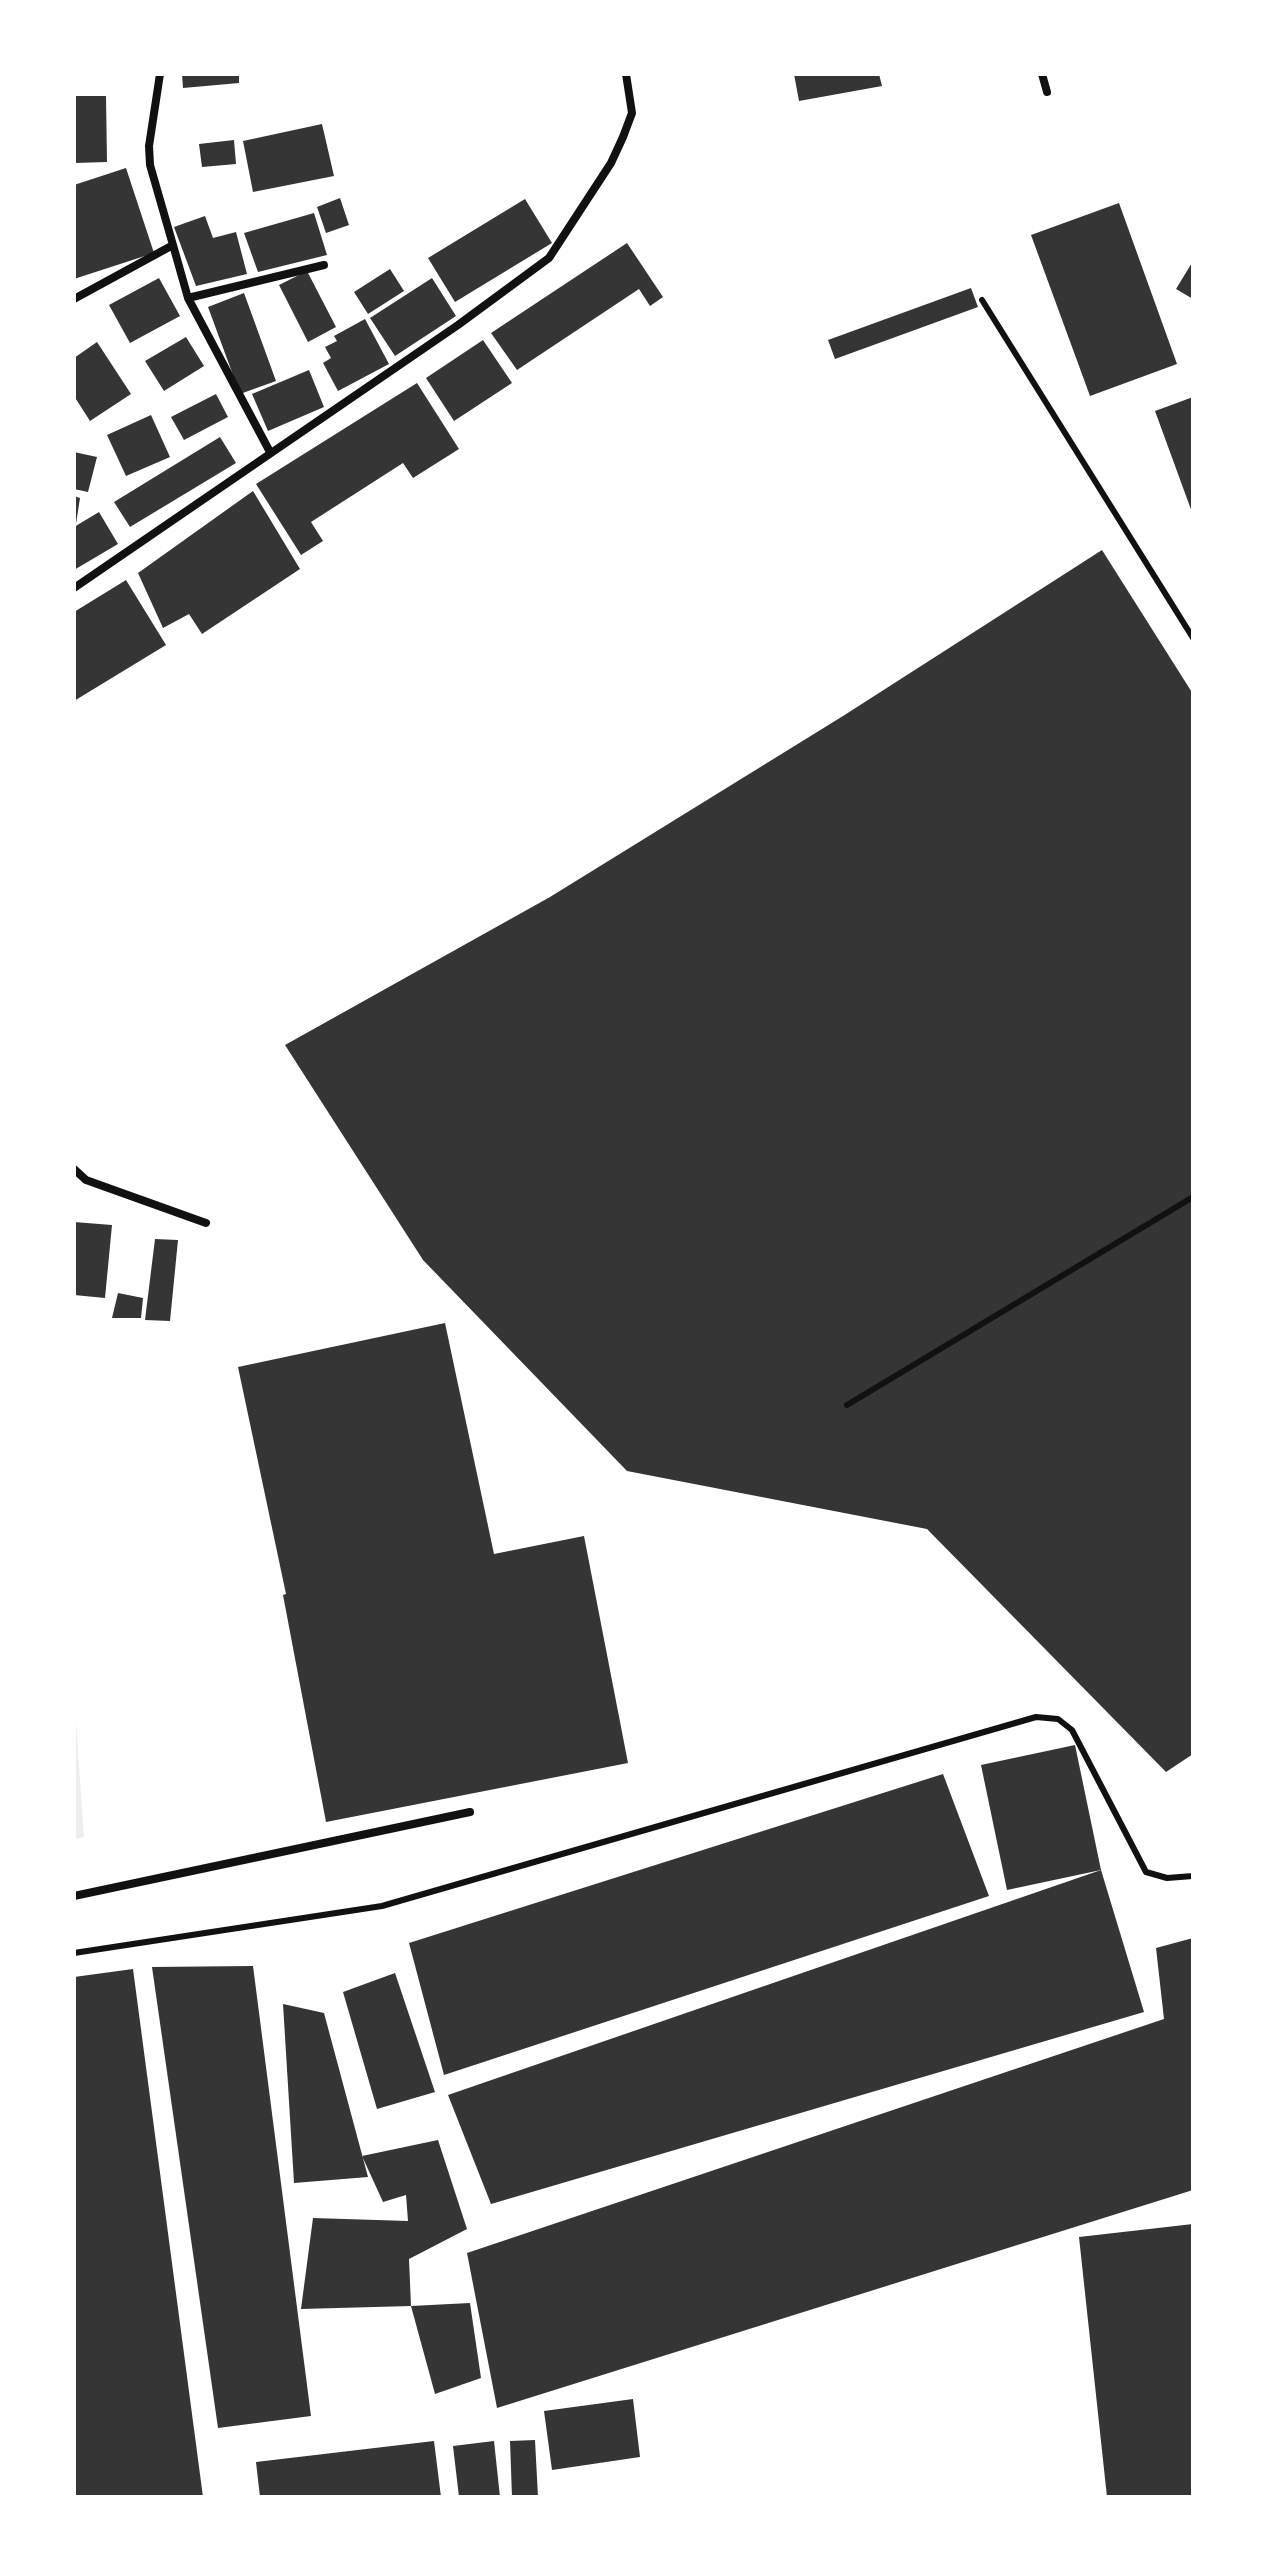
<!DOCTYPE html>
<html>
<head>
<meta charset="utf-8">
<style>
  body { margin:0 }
  #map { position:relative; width:1267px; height:2571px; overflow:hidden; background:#fff; font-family:"IBM Plex Sans",sans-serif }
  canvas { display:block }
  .frame { position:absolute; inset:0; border:76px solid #fff; pointer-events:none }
</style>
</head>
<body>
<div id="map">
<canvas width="1267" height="2571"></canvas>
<div class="frame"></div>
</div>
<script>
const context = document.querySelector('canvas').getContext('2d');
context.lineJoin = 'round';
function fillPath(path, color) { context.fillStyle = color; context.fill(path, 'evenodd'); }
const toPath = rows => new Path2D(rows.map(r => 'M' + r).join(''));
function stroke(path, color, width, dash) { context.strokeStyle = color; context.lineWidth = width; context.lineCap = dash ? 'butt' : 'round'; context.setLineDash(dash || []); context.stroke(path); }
fillPath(toPath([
  [74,1692,84,1837,74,1839]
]), '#eee');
fillPath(toPath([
  [182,74,239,74,239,83,183,88],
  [794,74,879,74,882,86,799,101],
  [74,96,106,96,107,162,74,163],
  [322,124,334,176,253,192,243,141],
  [234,140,236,164,202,167,199,144],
  [126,168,154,253,74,279,74,185],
  [340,198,349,225,326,233,317,207],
  [525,199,552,243,455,302,428,258],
  [1119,203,1177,364,1090,396,1031,235],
  [314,213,327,255,258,272,244,233],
  [205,216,213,238,236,232,247,274,196,286,174,227],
  [627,243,663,297,650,306,639,289,517,370,491,333],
  [1193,261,1193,299,1176,289],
  [390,269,404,291,368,314,354,292],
  [307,271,336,327,308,342,279,285],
  [159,278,180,316,130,343,109,305],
  [432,278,456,316,395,356,370,318],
  [971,288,978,307,835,359,828,340],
  [244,293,276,381,240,394,208,307],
  [365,319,389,364,338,391,323,363,331,358,325,347,337,341,334,336],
  [186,337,204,366,164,391,145,361],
  [483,340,512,383,454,421,426,378],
  [97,342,131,394,90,421,74,396,74,358],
  [309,370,324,407,268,431,252,394],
  [417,383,459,449,413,478,403,463,311,522,323,541,301,555,256,484],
  [216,394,228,417,184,440,171,417],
  [1193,397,1193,515,1155,411],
  [151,415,170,457,126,476,107,435],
  [220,437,236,463,130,527,114,502],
  [74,452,97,457,88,492,74,489],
  [253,491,300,569,202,634,189,614,163,628,138,573],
  [74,496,80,498,76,524,74,524],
  [99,512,118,544,74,570,74,527],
  [1102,550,1193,694,1193,1754,1166,1772,927,1529,627,1471,423,1260,285,1045,550,897,843,716],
  [126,580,166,645,74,701,74,612],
  [74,1222,112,1225,105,1298,74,1295],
  [155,1239,178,1240,170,1321,145,1320],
  [118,1293,143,1298,141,1318,112,1318],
  [445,1323,494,1554,584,1536,628,1763,326,1822,283,1595,286,1594,238,1367],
  [1075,1745,1101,1870,1144,2012,491,2204,448,2095,1101,1870,1007,1890,981,1765],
  [943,1774,989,1896,444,2075,409,1943],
  [1193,1938,1193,2190,497,2408,467,2253,1164,2019,1156,1948],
  [253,1966,311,2416,218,2428,152,1967],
  [133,1969,203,2497,74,2497,74,1977],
  [395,1973,435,2092,377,2109,343,1992],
  [283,2004,324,2013,368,2177,294,2183],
  [438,2140,467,2229,409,2259,411,2306,470,2303,481,2378,435,2394,411,2306,301,2309,313,2218,408,2221,406,2195,383,2202,362,2156],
  [1193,2224,1193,2497,1107,2497,1079,2237],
  [633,2399,640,2457,552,2470,544,2411],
  [535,2440,538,2497,512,2497,510,2441],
  [434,2441,441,2497,260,2497,256,2462],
  [494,2441,500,2497,459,2497,453,2446]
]), '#353535');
stroke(toPath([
  [982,300,1193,638],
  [847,1405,1193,1197],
  [74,1953,382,1906,1036,1717,1058,1719,1072,1730,1146,1872,1167,1878,1193,1876]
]), '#111', 6);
stroke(toPath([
  [1042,74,1047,92],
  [173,245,188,298,270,452],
  [188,298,324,265],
  [74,299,173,245,150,165,149,146,160,74],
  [74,588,458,325,549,258,611,163,623,137,632,113,626,74],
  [74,1169,86,1180,206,1223],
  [74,1896,470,1812]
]), '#111', 8);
</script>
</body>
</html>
